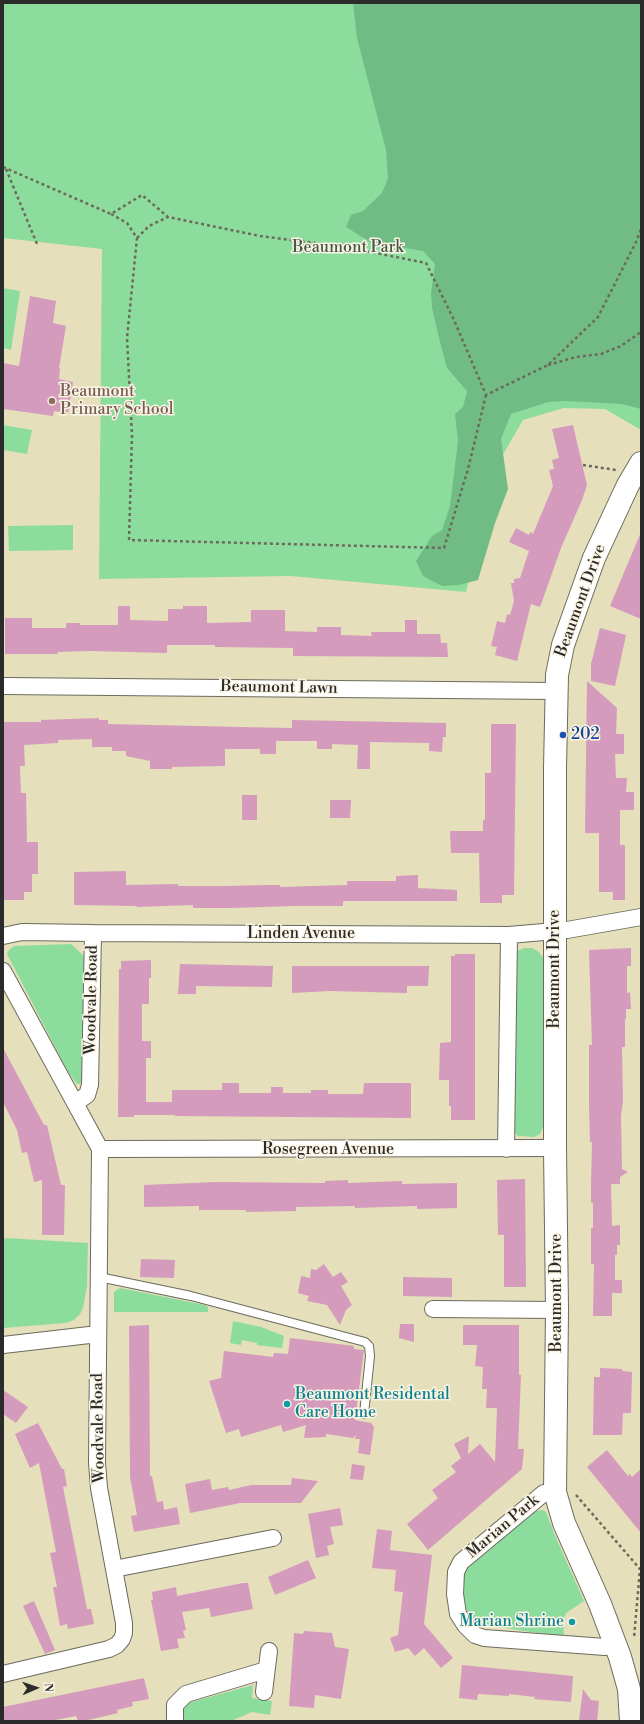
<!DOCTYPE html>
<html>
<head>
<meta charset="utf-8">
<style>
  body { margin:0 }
  #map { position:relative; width:644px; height:1724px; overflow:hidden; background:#e5dfbb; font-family:"Libre Bodoni",serif }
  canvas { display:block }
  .frame { position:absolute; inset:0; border:4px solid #2b2b2b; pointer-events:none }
  .north { position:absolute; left:16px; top:1668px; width:40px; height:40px; -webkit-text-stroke:3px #fcf5e5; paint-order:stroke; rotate:88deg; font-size:11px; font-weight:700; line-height:16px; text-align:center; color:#2b2b2b }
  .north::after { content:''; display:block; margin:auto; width:14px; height:18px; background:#2b2b2b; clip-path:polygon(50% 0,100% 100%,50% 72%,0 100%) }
</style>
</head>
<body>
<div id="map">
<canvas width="644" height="1724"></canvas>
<div class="frame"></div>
<div class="north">N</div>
</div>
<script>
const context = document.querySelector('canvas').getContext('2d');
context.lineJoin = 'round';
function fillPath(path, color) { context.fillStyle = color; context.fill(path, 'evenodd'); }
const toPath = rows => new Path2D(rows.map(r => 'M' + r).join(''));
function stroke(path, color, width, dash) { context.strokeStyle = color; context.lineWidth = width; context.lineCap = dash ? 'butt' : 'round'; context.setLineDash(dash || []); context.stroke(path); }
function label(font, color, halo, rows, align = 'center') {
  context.font = font + ' "Libre Bodoni",serif'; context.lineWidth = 3; context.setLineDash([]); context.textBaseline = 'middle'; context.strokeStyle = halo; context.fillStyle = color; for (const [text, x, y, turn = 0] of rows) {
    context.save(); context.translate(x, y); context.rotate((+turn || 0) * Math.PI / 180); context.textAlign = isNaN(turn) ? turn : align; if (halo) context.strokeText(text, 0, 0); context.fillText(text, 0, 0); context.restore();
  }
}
fillPath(toPath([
  [3,3,641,3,641,430,605,409,564,408,523,420,494,470,466,592,291,576,99,579,102,249,3,238],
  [3,288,20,291,11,350,3,348],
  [3,425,32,430,27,454,3,450],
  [73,525,73,550,9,551,8,526],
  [71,944,83,955,86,963,82,1081,80,1084,77,1084,68,1072,7,954,9,950,14,946],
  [524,948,532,948,539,952,543,958,545,1123,540,1134,534,1137,518,1136,515,1133,514,1127,515,955,517,951],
  [7,1238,88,1243,87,1286,83,1308,80,1314,74,1320,66,1323,3,1328,3,1239],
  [120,1288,205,1305,208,1307,208,1312,114,1312,114,1292],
  [233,1321,261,1327,284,1336,282,1348,257,1345,257,1343,242,1340,241,1345,230,1343],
  [543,1510,546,1512,556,1538,584,1601,566,1613,563,1621,564,1637,479,1624,471,1620,461,1596,462,1570,472,1560,536,1511],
  [253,1685,252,1698,272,1701,270,1715,252,1712,231,1721,183,1721,183,1707,188,1703]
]), '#8cdd9d');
fillPath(toPath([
  [353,3,641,3,641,409,622,404,566,401,548,402,511,414,501,439,508,489,495,523,478,580,459,585,442,586,423,576,416,561,432,536,442,530,450,506,458,441,455,414,463,407,467,391,447,368,439,338,432,308,431,293,435,264,423,251,370,242,346,227,351,215,363,211,382,193,388,178,386,150,357,38]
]), '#71bc84');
fillPath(toPath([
  [30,296,56,301,53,323,66,326,59,368,60,369,59,379,73,382,68,413,54,411,53,416,3,409,3,363,19,366],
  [573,425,587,485,582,500,561,548,540,607,531,604,517,661,495,655,497,647,491,646,497,621,505,623,507,614,510,615,514,601,511,583,514,583,514,579,520,578,529,551,509,542,516,528,529,535,530,532,533,534,553,486,549,470,554,469,552,460,559,458,552,429],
  [641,532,641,619,610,606],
  [118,606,130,606,130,620,168,621,168,609,183,609,183,606,207,606,207,623,251,622,251,610,285,610,285,631,317,632,317,627,341,627,341,635,372,636,371,632,405,632,405,620,417,620,417,634,440,634,441,643,447,643,448,657,293,656,293,648,215,647,215,645,167,645,167,653,90,651,57,652,58,654,5,654,5,618,32,618,32,628,66,628,66,623,80,623,80,625,118,625],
  [600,628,626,635,615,686,591,681,591,664],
  [587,681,617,708,616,734,624,734,624,754,615,754,616,778,627,778,626,792,634,792,634,810,620,810,620,845,625,845,625,900,613,900,613,892,599,892,599,833,585,833],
  [99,718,99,720,108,720,108,724,241,727,292,728,292,720,446,723,446,737,443,737,442,752,429,751,429,743,370,742,370,769,357,769,358,745,332,744,332,749,317,749,317,741,276,741,276,754,260,754,260,749,225,749,225,766,172,767,172,769,150,769,150,761,126,756,126,751,112,751,112,747,92,747,92,739,58,740,58,743,24,745,25,766,20,766,21,793,26,793,27,842,38,842,38,874,32,874,32,892,24,892,24,900,3,900,3,722,41,722,41,720],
  [491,724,516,724,514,895,502,895,502,903,480,903,479,853,451,853,450,831,483,831,483,820,485,820,485,773,491,773],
  [242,795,257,795,257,820,242,820],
  [330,800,351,800,350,818,330,818],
  [126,871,126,885,178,884,178,886,229,886,265,885,280,885,280,887,347,885,347,881,396,881,396,876,418,875,418,888,457,890,457,901,343,901,343,906,294,906,231,908,193,908,193,905,137,907,137,906,74,905,74,872],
  [631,948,631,966,627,966,627,993,630,992,631,1009,626,1009,626,1019,625,1019,625,1047,622,1047,623,1101,621,1116,622,1169,628,1172,620,1177,620,1184,611,1184,612,1226,620,1225,620,1245,617,1245,617,1255,615,1255,615,1280,622,1280,622,1293,612,1293,612,1316,593,1316,594,1264,591,1264,591,1228,593,1228,593,1203,591,1203,591,1185,592,1142,590,1142,589,1107,589,1045,592,1045,589,950],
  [455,954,475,954,475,1120,451,1120,451,1106,449,1106,449,1080,439,1080,440,1043,451,1042,451,956,455,956],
  [151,960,151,978,149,978,149,1004,142,1004,142,1041,151,1041,151,1058,146,1058,146,1102,172,1102,172,1090,222,1090,222,1083,239,1083,239,1093,271,1093,271,1087,283,1087,283,1093,311,1093,311,1090,328,1090,328,1094,363,1094,364,1083,411,1083,411,1118,175,1116,175,1115,134,1115,134,1117,118,1117,119,969,121,969,121,961],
  [180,964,273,966,272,987,196,986,196,994,178,994],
  [292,966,429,966,428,986,407,986,407,993,330,991,292,993],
  [3,1048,44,1125,47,1125,61,1185,65,1185,64,1235,42,1235,42,1180,34,1182,27,1152,22,1153,17,1130,3,1102],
  [525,1179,526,1287,504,1287,504,1235,498,1235,497,1180],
  [348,1180,348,1183,402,1181,402,1184,457,1183,457,1208,417,1209,417,1206,355,1208,355,1206,296,1207,296,1211,246,1212,246,1210,199,1210,199,1206,144,1207,144,1185,217,1182,325,1183,325,1181],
  [141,1259,175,1260,174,1278,140,1277],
  [324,1264,333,1277,341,1272,348,1282,341,1286,352,1305,346,1310,340,1325,327,1305,307,1301,309,1296,298,1293,301,1276,310,1278,311,1269,316,1270],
  [403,1277,452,1278,452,1297,403,1296],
  [400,1324,414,1324,414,1342,399,1338],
  [149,1325,150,1476,152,1476,157,1502,163,1501,164,1510,177,1507,180,1524,134,1532,131,1516,137,1515,130,1477,129,1326],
  [463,1325,519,1325,519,1375,521,1375,518,1449,524,1449,522,1469,428,1550,407,1524,438,1498,432,1490,456,1472,451,1466,461,1458,454,1444,469,1436,468,1454,480,1444,495,1462,497,1408,486,1408,487,1389,482,1389,483,1367,475,1366,477,1345,463,1345],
  [290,1338,354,1346,354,1349,364,1350,355,1420,371,1423,374,1427,370,1455,358,1453,360,1439,355,1439,356,1435,353,1438,326,1434,326,1437,304,1438,306,1425,283,1432,281,1425,241,1437,239,1429,226,1433,209,1381,221,1378,224,1351,273,1357,274,1353,288,1354],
  [600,1368,622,1369,623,1371,632,1372,631,1413,623,1413,622,1435,593,1435,594,1377,600,1377],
  [3,1390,28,1407,16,1423,3,1414],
  [38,1423,62,1469,64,1469,67,1486,63,1487,87,1609,91,1609,94,1624,68,1629,67,1624,60,1626,53,1587,57,1587,50,1553,56,1552,39,1463,30,1468,15,1434],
  [607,1450,628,1476,630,1474,632,1477,641,1469,641,1533,587,1467],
  [352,1464,365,1466,363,1480,350,1479],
  [292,1478,318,1481,301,1503,240,1503,190,1513,185,1484,210,1479,212,1490,228,1487,229,1490,251,1485,291,1485],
  [340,1508,343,1525,330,1527,334,1544,327,1546,329,1555,316,1558,308,1514],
  [377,1529,392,1531,390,1550,432,1555,424,1624,453,1658,441,1668,424,1648,415,1656,408,1648,395,1652,390,1638,398,1635,403,1592,394,1591,396,1570,372,1568],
  [308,1560,316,1578,275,1595,268,1577],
  [243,1583,248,1583,253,1609,211,1617,209,1608,182,1612,186,1630,183,1631,185,1638,177,1639,179,1648,161,1651,151,1600,153,1600,152,1592,176,1587,177,1596],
  [34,1601,55,1650,45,1654,23,1606],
  [304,1631,332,1633,335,1647,349,1649,341,1699,315,1695,314,1708,289,1706,294,1633,303,1634],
  [462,1665,573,1676,571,1702,534,1699,535,1697,509,1694,509,1696,478,1694,477,1700,459,1698],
  [144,1678,149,1699,132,1702,133,1706,117,1710,118,1713,84,1721,78,1721,76,1716,50,1721,3,1721,3,1707],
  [583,1689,591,1700,599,1701,597,1721,579,1721]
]), '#d59bbc');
const lane = toPath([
  [99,1277,191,1296,365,1342,369,1346,370,1356,364,1414]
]);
const street = toPath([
  [3,686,556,691],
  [93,933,509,935,567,930,641,917],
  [3,936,22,932,93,933,90,1085,87,1095,75,1103],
  [3,971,100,1149,97,1463,99,1488,124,1623,124,1633,122,1639,117,1645,109,1649,3,1674],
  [100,1149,555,1148],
  [506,1149,509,935],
  [433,1309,557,1310],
  [3,1345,98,1334],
  [555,1492,544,1493,461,1562,456,1572,455,1594,458,1614,465,1625,475,1635,484,1638,605,1647,615,1645],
  [114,1569,273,1538],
  [264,1692,269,1651],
  [175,1721,175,1705,186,1694,266,1670]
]);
const secondary = toPath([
  [631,1721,629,1689,620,1657,600,1604,564,1523,555,1492,557,1310,555,1148,555,768,557,675,563,645,594,558,628,485,641,463]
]);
stroke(lane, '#6c6a5d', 10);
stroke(street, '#6c6a5d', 18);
stroke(secondary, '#6c6a5d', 24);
stroke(toPath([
  [3,167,111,214,142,195,168,217,260,236,346,247,426,263,454,320,486,395,548,365,598,317,637,240,641,229],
  [6,169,37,244],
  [111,214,127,223,137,238,127,338,132,435,129,540,444,548,468,469,486,395],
  [137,238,149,226,168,217],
  [548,365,576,357,601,354,621,346,641,332],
  [583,465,616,470],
  [576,1495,640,1569,634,1638]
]), '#6c6a5d', 2.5, [3, 3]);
stroke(lane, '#fff', 8);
stroke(street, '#fff', 16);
stroke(secondary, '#fff', 22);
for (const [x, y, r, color] of [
  [52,401,4,"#8d6e63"],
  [563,735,4,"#1a4fb4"],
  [287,1404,4,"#0f9aa8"],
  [572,1622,4,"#0f9aa8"]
]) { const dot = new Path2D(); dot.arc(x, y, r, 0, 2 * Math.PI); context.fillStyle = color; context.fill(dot); stroke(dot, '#fcf5e5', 1.5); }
label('16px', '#435848', '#fcf5e5', [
  ["Beaumont Park",348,248]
]);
label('16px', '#785e54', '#fcf5e5', [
  ["Beaumont",60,392],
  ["Primary School",60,410]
], 'left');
label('16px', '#2b2b2b', '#fcf5e5', [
  ["Beaumont Drive",581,601,-70],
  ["Beaumont Lawn",279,688,1],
  ["Linden Avenue",301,934],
  ["Beaumont Drive",555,969,-90],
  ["Woodvale Road",92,1000,-89],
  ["Rosegreen Avenue",328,1150],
  ["Beaumont Drive",557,1293,-90],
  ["Woodvale Road",99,1428,-91],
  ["Marian Park",503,1527,-40]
]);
label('16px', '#164399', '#fcf5e5', [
  ["202",571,735]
], 'left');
label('16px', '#0d838f', '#fcf5e5', [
  ["Beaumont Residental",295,1395],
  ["Care Home",295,1413],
  ["Marian Shrine",564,1622,"right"]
], 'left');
</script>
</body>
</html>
